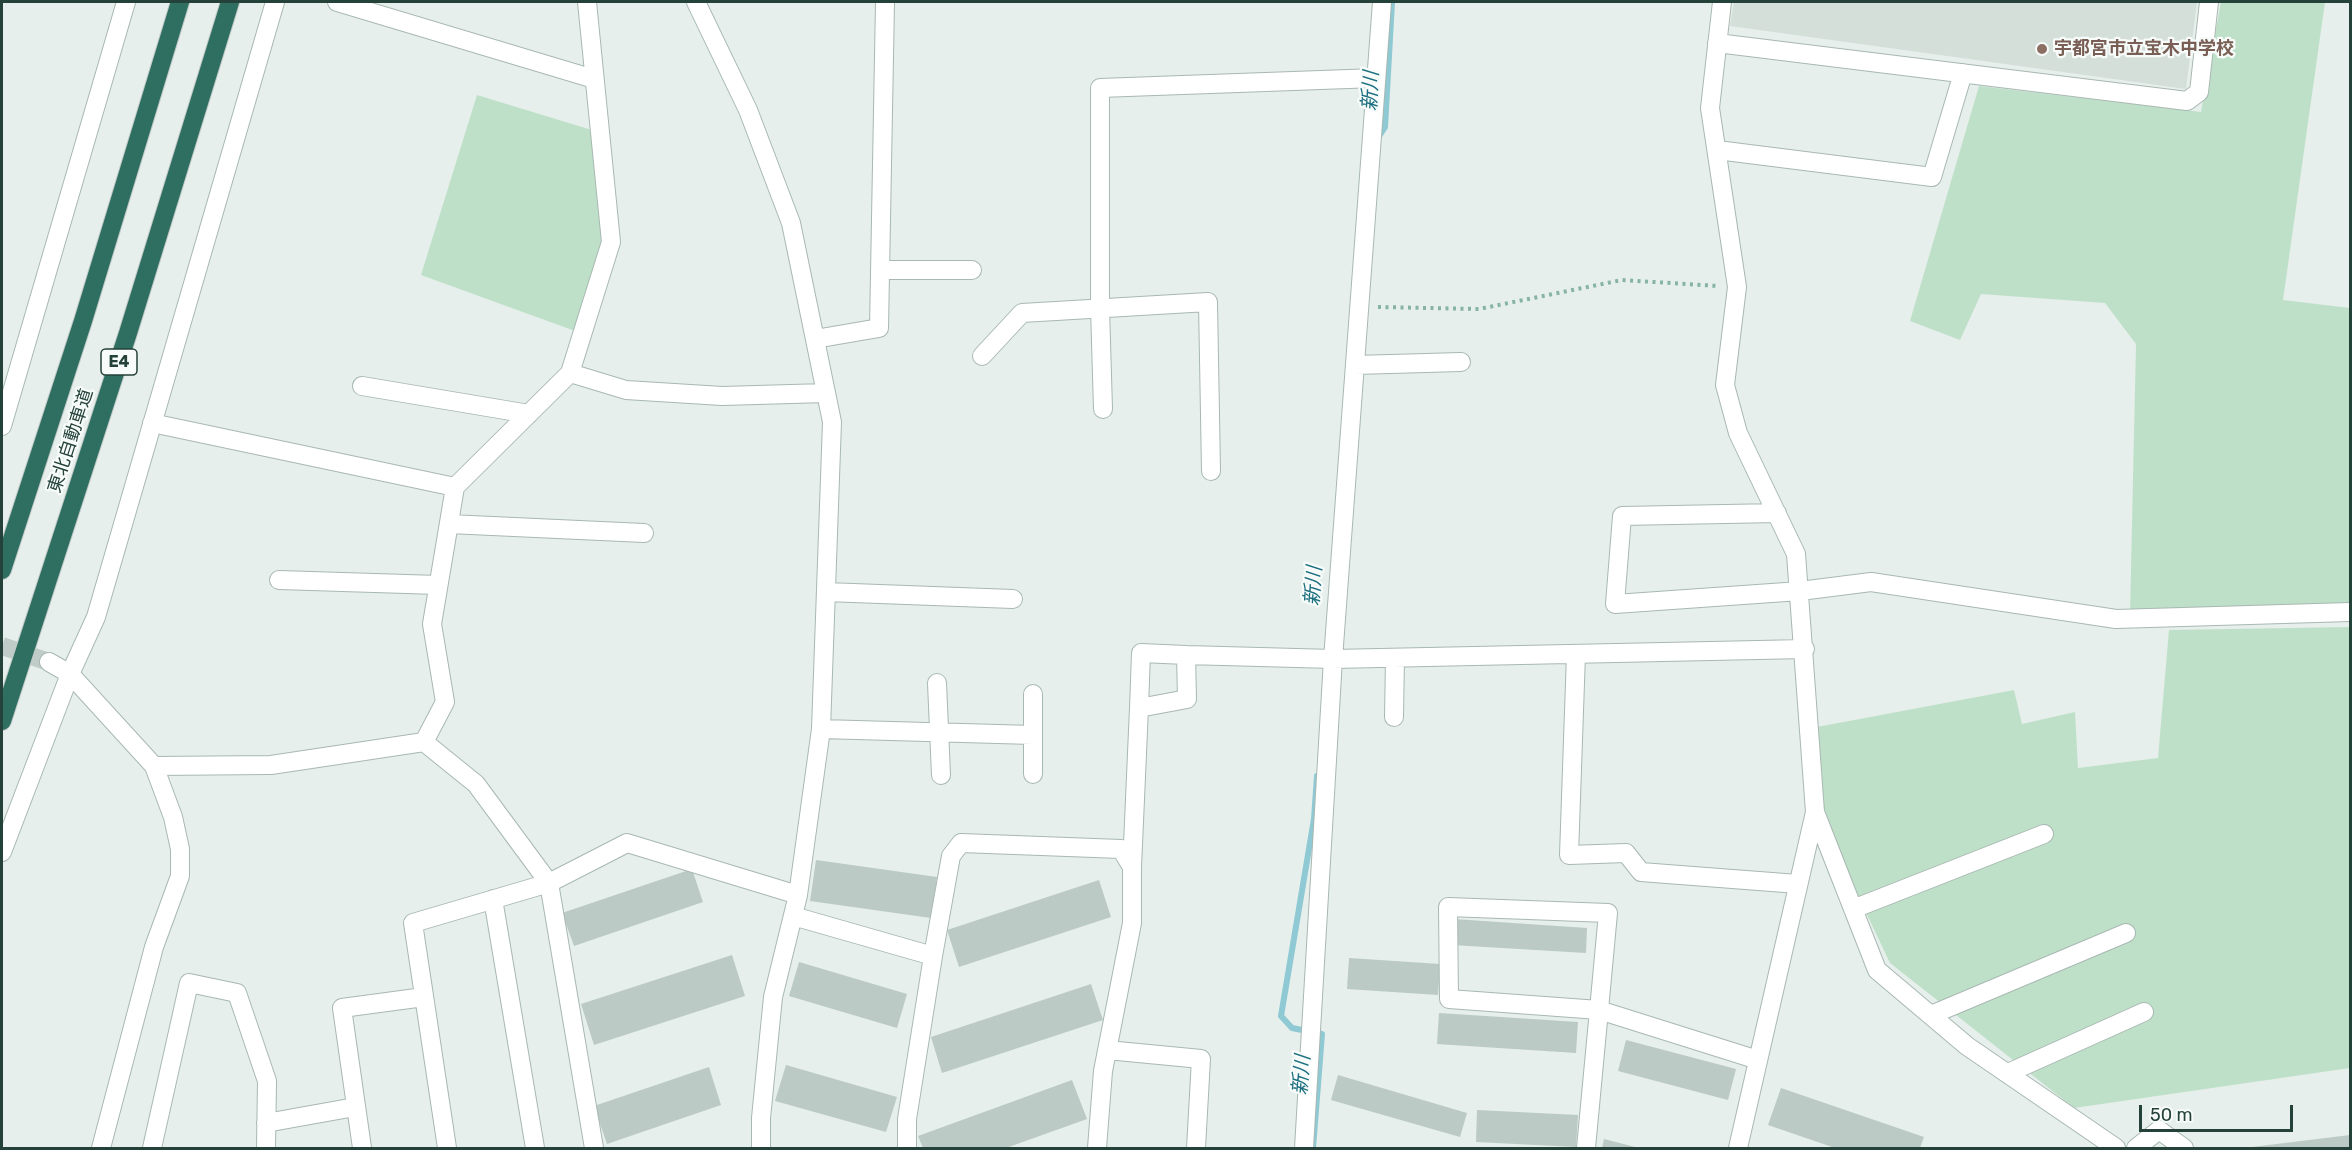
<!DOCTYPE html>
<html>
<head>
<meta charset="utf-8">
<style>
  body { margin:0 }
  #map { position:relative; width:2352px; height:1150px; overflow:hidden; background:#e6efeb; font-family:Rubik,sans-serif }
  canvas { display:block }
  .frame { position:absolute; inset:0; border:3px solid #24423a; pointer-events:none }
  .scale { position:absolute; left:2139px; top:1105px; width:154px; height:27px; box-sizing:border-box; border:3px solid #24423a; border-top:0; padding-left:8px; font-size:18px; line-height:21px; white-space:nowrap; color:#24423a; -webkit-text-stroke:4px #f7fbf9; paint-order:stroke }
</style>
</head>
<body>
<div id="map">
<canvas width="2352" height="1150"></canvas>
<div class="frame"></div>
<div class="scale">50 m</div>
</div>
<script>
const context = document.querySelector('canvas').getContext('2d');
context.lineJoin = 'round';
function fillPath(path, color) { context.fillStyle = color; context.fill(path, 'evenodd'); }
const toPath = rows => new Path2D(rows.map(r => 'M' + r).join(''));
function stroke(path, color, width, dash) { context.strokeStyle = color; context.lineWidth = width; context.lineCap = dash ? 'butt' : 'round'; context.setLineDash(dash || []); context.stroke(path); }
function label(font, color, halo, rows, align = 'center') {
  context.font = font + ' Rubik,"Noto Sans JP",sans-serif'; context.lineWidth = 4.5; context.setLineDash([]); context.textBaseline = 'middle'; context.strokeStyle = halo; context.fillStyle = color; for (const [text, x, y, turn = 0] of rows) {
    context.save(); context.translate(x, y); context.rotate((+turn || 0) * Math.PI / 180); context.textAlign = isNaN(turn) ? turn : align; if (halo) context.strokeText(text, 0, 0); context.fillText(text, 0, 0); context.restore();
  }
}
fillPath(toPath([
  [1734,2,2197,2,2186,89,1730,26]
]), '#d4dfda');
fillPath(toPath([
  [2221,2,2325,2,2283,300,2350,308,2350,611,2130,614,2136,344,2105,303,1981,294,1960,340,1910,321,1979,86,2201,112],
  [477,95,595,131,603,237,575,331,421,275],
  [2350,627,2350,1068,2074,1108,1890,963,1822,820,1817,727,2014,690,2022,724,2075,712,2078,768,2158,758,2169,630]
]), '#bfe0c8');
stroke(toPath([
  [1377,139,1385,127,1392,2],
  [1313,1148,1322,1034,1292,1028,1281,1016,1314,819,1317,776]
]), '#8ec9d4', 6);
fillPath(toPath([
  [816,860,937,877,931,918,810,901],
  [692,869,703,902,574,946,562,913],
  [1099,880,1111,917,959,967,947,930],
  [1454,919,1587,928,1586,953,1452,945],
  [732,955,745,996,594,1045,581,1004],
  [1349,958,1440,964,1438,995,1347,989],
  [799,962,907,994,897,1028,789,996],
  [1091,984,1103,1020,942,1073,931,1037],
  [1439,1013,1578,1022,1576,1053,1437,1044],
  [1626,1040,1736,1069,1728,1100,1618,1071],
  [786,1065,897,1097,886,1132,775,1101],
  [709,1067,721,1105,607,1144,594,1106],
  [1338,1075,1467,1113,1460,1137,1331,1100],
  [1072,1080,1087,1119,1006,1148,923,1148,918,1136],
  [1781,1088,1924,1137,1920,1148,1835,1148,1768,1125],
  [1477,1110,1578,1115,1576,1147,1476,1142],
  [2350,1135,2350,1148,2252,1148,2252,1147],
  [1604,1139,1639,1148,1602,1148]
]), '#bbcac4');
stroke(toPath([
  [2,646,49,662]
]), '#bfccc8', 18, [18, 9]);
const minor = toPath([
  [337,2,594,79],
  [587,2,611,242,570,373,455,487,432,624,445,702,424,742,476,784,549,883,594,1148],
  [696,2,748,110,791,223,832,422,821,729,798,895,773,997,761,1118,761,1148],
  [1722,2,1710,108,1737,287,1725,385,1738,433,1796,554,1815,812,1738,1148],
  [1717,43,2187,101,2199,92,2209,2],
  [1717,150,1932,177,1963,73],
  [880,270,972,270],
  [815,339,879,328,885,2],
  [982,356,1022,313,1208,302,1211,471],
  [1355,365,1461,362],
  [570,373,626,390,722,396,826,393],
  [362,386,529,414],
  [1103,409,1100,308,1100,88,1376,78],
  [152,423,455,487],
  [2,426,126,2],
  [1777,513,1622,516,1615,604,1800,591,1871,582,2116,619,2350,612],
  [449,524,644,533],
  [279,580,438,585],
  [826,592,1013,599],
  [1576,654,1569,855,1626,853,1641,872,1798,884],
  [49,662,70,674,154,766,271,765,424,742],
  [937,683,941,775],
  [1139,708,1141,653,1186,655],
  [1394,717,1395,658],
  [821,729,1033,735],
  [1033,774,1033,694],
  [1815,812,1877,970,1967,1046,2116,1148],
  [2,852,70,674,96,617,275,2],
  [1132,867,1139,708,1187,699,1186,655,1333,659,1805,649],
  [493,899,535,1148],
  [1853,909,2044,834],
  [793,916,933,956],
  [1931,1015,2126,933],
  [1107,1050,1201,1059,1196,1148],
  [2008,1073,2144,1012],
  [266,1123,355,1107],
  [101,1148,154,947,180,876,180,849,173,817,154,766],
  [152,1148,189,983,237,993,267,1081,266,1148],
  [362,1148,342,1008,424,997],
  [447,1148,413,923,549,883,627,843,798,895],
  [907,1148,907,1119,933,956,951,856,961,843,1121,849,1132,867,1132,923,1103,1071,1097,1148],
  [1304,1148,1333,659,1382,2],
  [1586,1148,1599,1010,1608,913,1448,907,1449,999,1599,1010,1758,1060],
  [2136,1148,2159,1130,2184,1148]
]);
const motorway = toPath([
  [2,570,83,321,180,2],
  [2,721,128,333,230,2]
]);
stroke(minor, '#a8b8b2', 20);
stroke(motorway, '#c2cac8', 20);
stroke(toPath([
  [1378,307,1479,309,1622,280,1718,286]
]), '#86b3a5', 4, [3, 4.5]);
stroke(minor, '#fff', 18);
stroke(motorway, '#2f6f62', 18);
for (const [x, y, r, color] of [
  [2042,49,6,"#8d6e63"]
]) { const dot = new Path2D(); dot.arc(x, y, r, 0, 2 * Math.PI); context.fillStyle = color; context.fill(dot); stroke(dot, '#f7fbf9', 2); }
for (const [x, y, w] of [
  [119,362,36]
]) { const box = new Path2D(); box.roundRect(x - w / 2, y - 13, w, 26, 4.5); context.fillStyle = '#f7fbf9'; context.fill(box); stroke(box, '#24423a', 1.5); }
label('bold 16px', '#24423a', null, [
  ["E4",119,362]
]);
label('bold 18px', '#785e54', '#f7fbf9', [
  ["宇都宮市立宝木中学校",2054,49]
], 'left');
label('18px', '#24423a', '#f7fbf9', [
  ["東北自動車道",71,441,-72]
]);
label('italic 20px', '#1c6f80', '#f7fbf9', [
  ["新川",1371,91,-87],
  ["新川",1314,586,-86],
  ["新川",1302,1075,-85]
]);
</script>
</body>
</html>
